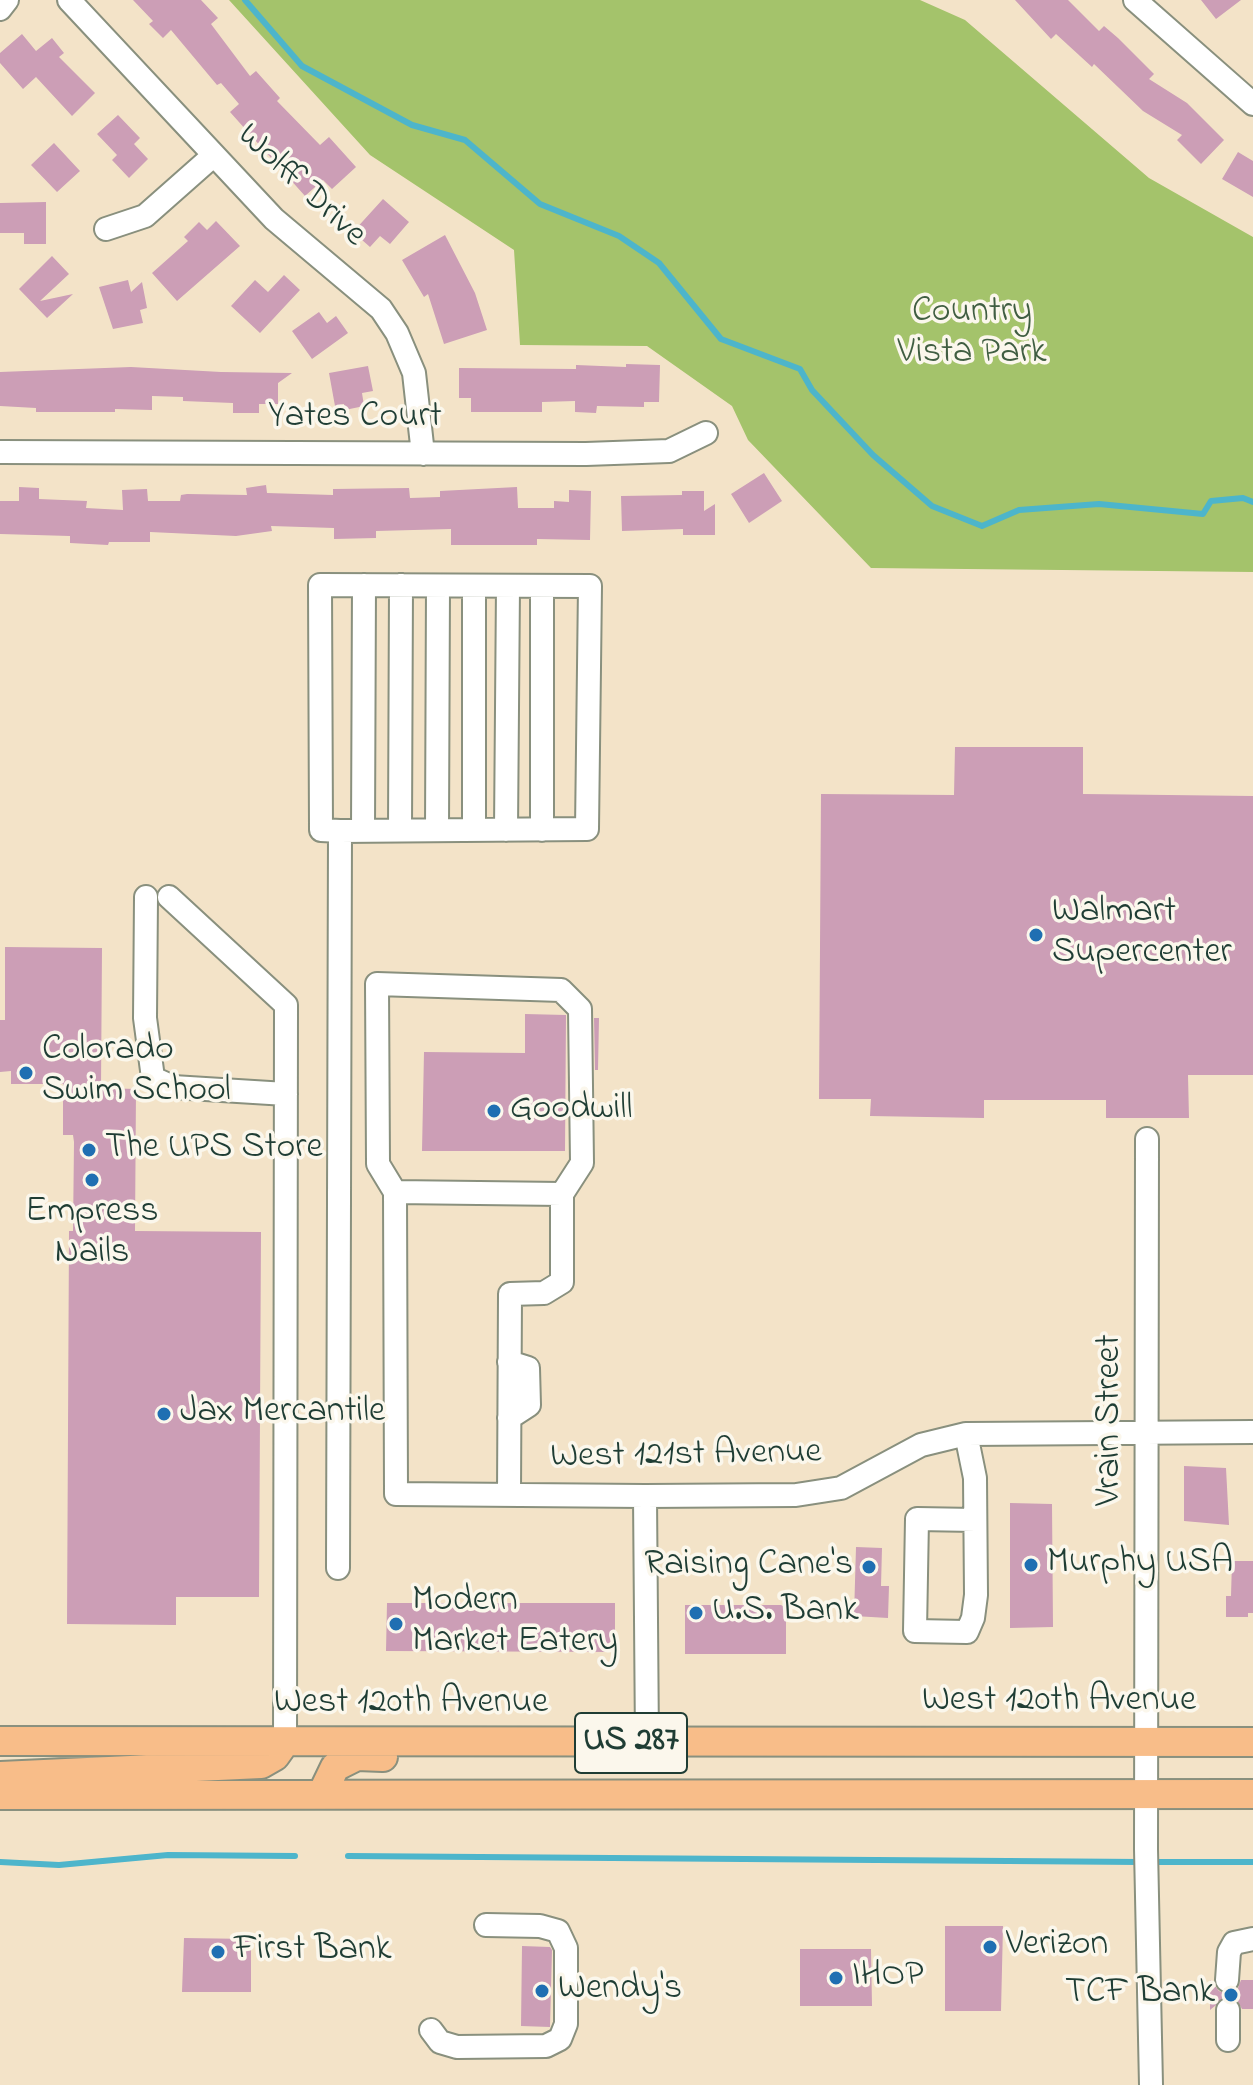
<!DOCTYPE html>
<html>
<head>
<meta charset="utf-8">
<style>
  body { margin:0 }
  canvas { display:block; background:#f3e3c8 }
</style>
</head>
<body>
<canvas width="1253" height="2085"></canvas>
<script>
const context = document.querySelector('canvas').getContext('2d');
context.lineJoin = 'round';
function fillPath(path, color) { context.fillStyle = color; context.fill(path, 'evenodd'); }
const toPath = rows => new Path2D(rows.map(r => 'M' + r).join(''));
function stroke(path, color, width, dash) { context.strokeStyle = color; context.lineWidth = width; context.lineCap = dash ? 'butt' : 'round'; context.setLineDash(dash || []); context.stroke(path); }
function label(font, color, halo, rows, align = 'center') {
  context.font = font + ' "Indie Flower",sans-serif'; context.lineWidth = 7; context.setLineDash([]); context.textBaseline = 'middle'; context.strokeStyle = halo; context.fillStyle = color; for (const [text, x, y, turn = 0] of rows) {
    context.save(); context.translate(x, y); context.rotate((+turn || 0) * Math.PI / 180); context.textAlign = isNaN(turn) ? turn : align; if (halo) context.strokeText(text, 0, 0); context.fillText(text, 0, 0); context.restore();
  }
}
fillPath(toPath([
  [229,0,920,0,965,20,1149,178,1253,237,1253,572,871,568,748,440,732,406,647,346,520,345,514,250,370,155]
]), '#a4c36b');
stroke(toPath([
  [245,0,302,66,412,125,465,140,540,204,619,236,659,263,721,339,800,369,812,390,873,455,932,506,982,526,1019,510,1099,504,1203,514,1211,501,1243,498,1253,502],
  [348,1856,1140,1862],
  [0,1862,59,1865,168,1855,295,1856],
  [1152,1862,1253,1862]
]), '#4db5cb', 6);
fillPath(toPath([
  [133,0,201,0,218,18,211,24,250,76,256,71,280,98,277,101,320,145,329,137,356,167,332,189,323,180,305,196,230,112,239,104,221,83,217,85,171,30,163,38,149,24,153,21],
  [1015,0,1068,0,1099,31,1104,26,1118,38,1154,74,1149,79,1187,103,1224,140,1201,164,1177,140,1182,135,1143,111,1094,64,1092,67,1056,34,1051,39],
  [1201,0,1241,0,1216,19],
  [22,34,36,51,52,38,64,53,59,57,95,93,72,116,36,77,23,89,0,63,0,53],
  [118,115,140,138,134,144,148,159,129,178,112,160,117,155,97,134],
  [54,143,80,171,57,192,31,165],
  [1238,152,1253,161,1253,197,1222,179],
  [383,199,409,222,390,244,380,236,370,247,353,232],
  [46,202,46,244,24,244,24,233,0,233,0,203],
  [216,221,240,246,177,301,152,273,188,241,184,237,199,222,207,230],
  [445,235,475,293,487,330,444,344,428,294,424,297,402,260],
  [52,256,69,274,40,301,73,294,47,318,19,289],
  [284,275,300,290,260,333,231,306,255,280,268,292],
  [128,280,131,292,142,282,147,308,140,310,143,323,113,329,99,287],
  [319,312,327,323,336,316,348,333,312,359,292,331],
  [626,364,660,365,659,402,644,402,644,407,597,406,596,413,575,412,575,401,542,402,542,412,471,412,471,398,459,398,459,368,576,369,576,365,626,367],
  [368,366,373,391,362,393,364,406,345,410,344,404,335,406,329,373],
  [131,367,221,372,292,373,278,383,278,404,259,404,259,413,233,413,233,403,183,401,183,397,152,396,152,410,115,409,115,412,36,412,36,408,0,406,0,372],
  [764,473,782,501,749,523,731,494],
  [266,485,267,493,333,495,333,489,409,488,410,498,440,497,440,491,517,487,518,508,554,508,554,501,569,502,569,490,591,491,590,540,537,539,537,545,451,545,451,529,376,531,376,538,334,539,334,528,271,526,272,531,236,536,150,532,150,542,109,542,108,545,70,543,70,536,0,534,0,501,19,501,19,487,39,488,39,499,87,501,86,508,123,510,122,490,147,489,148,501,180,501,181,495,187,494,247,495,246,488],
  [682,491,704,491,704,511,715,504,715,535,683,535,683,529,622,531,621,496,682,495],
  [955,747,1083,747,1083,794,1253,796,1253,1075,1188,1075,1189,1118,1106,1118,1106,1100,984,1100,984,1118,870,1116,871,1099,819,1099,821,794,954,795],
  [5,947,102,948,101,1088,136,1089,135,1231,261,1232,259,1597,176,1597,176,1625,67,1624,69,1231,73,1231,74,1142,73,1135,63,1135,63,1084,11,1084,11,1071,0,1072,0,1020,5,1020],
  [525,1014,566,1015,565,1151,422,1151,424,1052,525,1053],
  [594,1018,599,1018,598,1070,595,1070],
  [1184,1466,1226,1468,1229,1525,1184,1521],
  [1010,1503,1052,1504,1053,1627,1010,1628],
  [856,1547,882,1548,881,1586,889,1586,888,1618,854,1616],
  [1232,1561,1253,1561,1253,1613,1248,1613,1248,1617,1226,1617,1226,1596,1231,1596],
  [387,1603,615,1603,615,1652,386,1651],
  [685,1605,781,1605,786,1608,786,1654,685,1654],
  [945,1926,1003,1926,1001,2011,945,2011],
  [184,1938,251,1939,251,1992,182,1992],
  [522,1946,550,1947,552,1950,550,2027,521,2026],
  [800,1949,871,1949,872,2006,800,2006],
  [1210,1980,1219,1991,1227,1994,1238,1988,1241,1980,1253,1980,1253,2009,1242,2009,1236,1998,1227,1996,1210,2010]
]), '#cc9eb6');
const minor = toPath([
  [69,0,274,219,381,309,397,333,414,373,423,454],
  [1135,0,1253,104],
  [0,9,7,0],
  [106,229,145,216,214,155],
  [0,452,586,454,669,451,706,433],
  [474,586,474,830],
  [400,830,401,585],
  [437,830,438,586],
  [506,830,508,586],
  [542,830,542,586],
  [363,831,364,585],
  [146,897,145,1018,153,1078,173,1087,286,1094],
  [169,897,286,1005,285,1742],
  [1147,1139,1146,1849,1151,2085],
  [395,1192,378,1164,377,984,561,990,580,1009,582,1163,562,1194],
  [509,1362,528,1368,529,1405,509,1418],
  [966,1434,975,1478,976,1595,973,1618,967,1632,915,1631,917,1519,975,1520],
  [509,1494,510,1294,544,1293,562,1282,562,1194,395,1192,396,1494,645,1496,796,1495,841,1488,921,1445,966,1434,1253,1432],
  [645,1496,647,1743],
  [338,1568,340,831,321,830,320,585,590,586,587,829,340,831],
  [1227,1980,1229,1952,1234,1943,1253,1939],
  [1228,2010,1228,2040],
  [431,2030,440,2042,457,2047,546,2046,560,2039,566,2024,566,1948,558,1931,540,1926,486,1925]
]);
const major = toPath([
  [0,1741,1253,1742],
  [0,1776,261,1764,275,1756,285,1742],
  [322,1794,335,1767,357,1756,383,1757],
  [0,1795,1253,1794]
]);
stroke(minor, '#89907e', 26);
stroke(major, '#89907e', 32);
stroke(minor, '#fff', 22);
stroke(major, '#f8bd89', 28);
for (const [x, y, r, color] of [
  [1036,935,8,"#1f6fb2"],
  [26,1073,8,"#1f6fb2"],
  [494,1111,8,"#1f6fb2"],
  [89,1150,8,"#1f6fb2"],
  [92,1180,8,"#1f6fb2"],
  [164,1414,8,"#1f6fb2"],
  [1031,1565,8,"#1f6fb2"],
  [869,1567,8,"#1f6fb2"],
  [696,1613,8,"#1f6fb2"],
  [396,1624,8,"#1f6fb2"],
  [990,1947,8,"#1f6fb2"],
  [218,1952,8,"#1f6fb2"],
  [836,1978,8,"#1f6fb2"],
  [542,1991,8,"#1f6fb2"],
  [1231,1995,8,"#1f6fb2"]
]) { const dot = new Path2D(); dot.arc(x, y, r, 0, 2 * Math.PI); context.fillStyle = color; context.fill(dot); stroke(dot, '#fbf7ec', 3); }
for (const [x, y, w] of [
  [631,1743,112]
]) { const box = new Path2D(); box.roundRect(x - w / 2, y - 30, w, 60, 6); context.fillStyle = '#fbf7ec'; context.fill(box); stroke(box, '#1f3d34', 2); }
label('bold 34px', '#1f3d34', null, [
  ["US 287",631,1743]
]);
label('36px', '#1f3d34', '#fbf7ec', [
  ["Wolff Drive",300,187,43],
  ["Yates Court",355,419],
  ["Vrain Street",1112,1420,-90],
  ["West 121st Avenue",686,1457,-1],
  ["West 120th Avenue",1059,1703],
  ["West 120th Avenue",411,1705]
]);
label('36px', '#405e42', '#fbf7ec', [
  ["Country",972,314],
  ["Vista Park",972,355]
]);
label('36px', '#1f3d34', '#fbf7ec', [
  ["Walmart",1052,914],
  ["Supercenter",1052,955],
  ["Colorado",42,1052],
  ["Swim School",42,1093],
  ["Goodwill",510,1111],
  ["The UPS Store",105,1150],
  ["Empress",92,1214,"center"],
  ["Nails",92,1255,"center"],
  ["Jax Mercantile",180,1414],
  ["Murphy USA",1047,1565],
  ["Raising Cane's",853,1567,"right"],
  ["Modern",412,1603],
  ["Market Eatery",412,1644],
  ["U.S. Bank",712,1613],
  ["Verizon",1006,1947],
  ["First Bank",234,1952],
  ["IHOP",852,1978],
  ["Wendy's",558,1991],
  ["TCF Bank",1215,1995,"right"]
], 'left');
</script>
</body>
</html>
